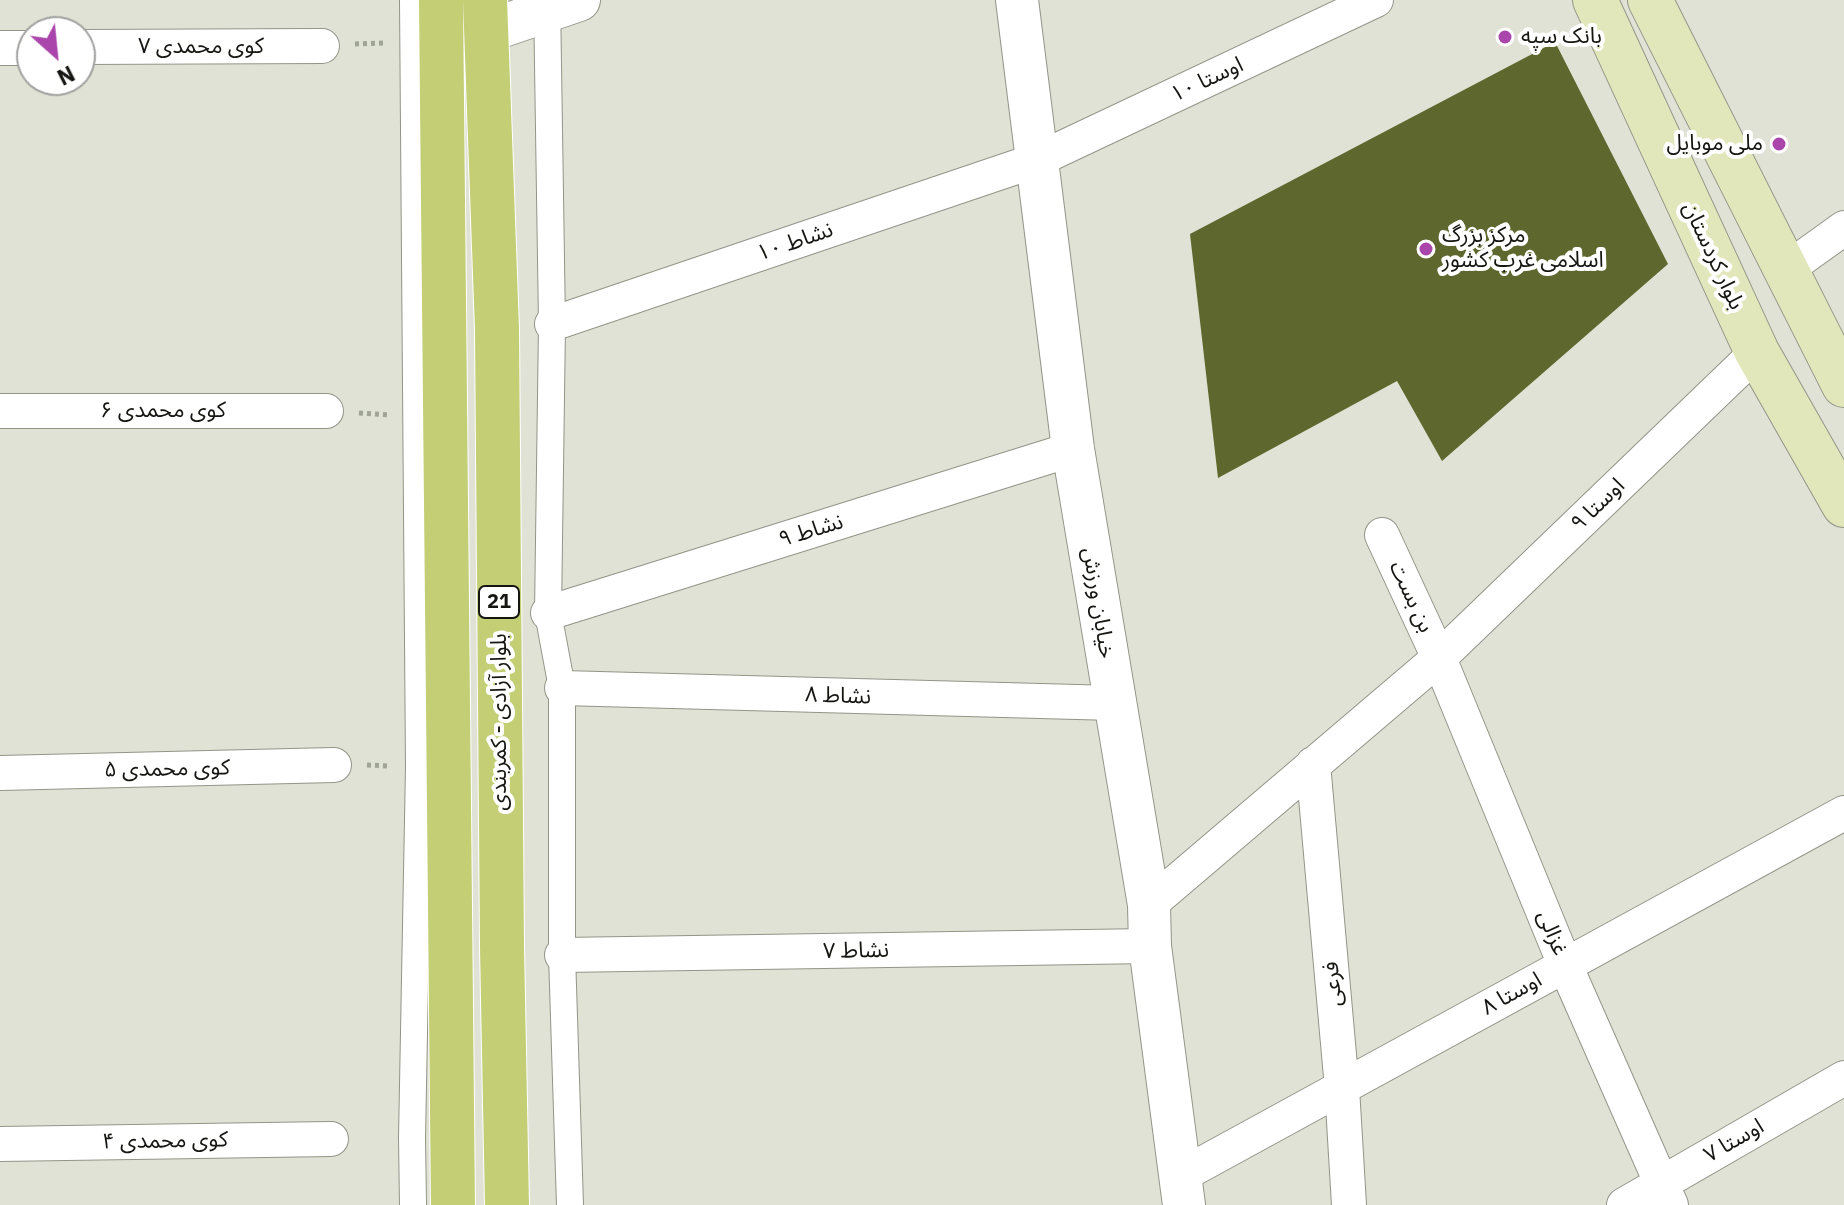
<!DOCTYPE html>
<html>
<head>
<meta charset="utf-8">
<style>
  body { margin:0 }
  #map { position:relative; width:1844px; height:1205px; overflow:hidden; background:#dfe2d4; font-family:"IBM Plex Sans",sans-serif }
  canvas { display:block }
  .north { position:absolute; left:16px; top:16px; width:80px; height:80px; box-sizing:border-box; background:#fff; border:2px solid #a1a2a0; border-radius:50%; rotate:153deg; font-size:22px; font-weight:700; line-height:32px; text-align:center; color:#151611 }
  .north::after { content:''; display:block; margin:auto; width:28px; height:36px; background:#aa46ab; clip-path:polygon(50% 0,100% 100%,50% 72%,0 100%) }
</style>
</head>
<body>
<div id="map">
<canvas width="1844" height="1205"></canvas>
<div class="north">N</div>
</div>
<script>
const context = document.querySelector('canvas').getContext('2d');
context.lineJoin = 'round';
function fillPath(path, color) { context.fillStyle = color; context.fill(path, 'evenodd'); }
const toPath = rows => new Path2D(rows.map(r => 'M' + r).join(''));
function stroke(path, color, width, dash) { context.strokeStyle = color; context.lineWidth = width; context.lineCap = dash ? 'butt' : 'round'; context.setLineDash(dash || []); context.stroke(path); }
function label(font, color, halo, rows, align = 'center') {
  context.font = font + ' "IBM Plex Sans","Noto Sans Arabic",sans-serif'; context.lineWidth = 8; context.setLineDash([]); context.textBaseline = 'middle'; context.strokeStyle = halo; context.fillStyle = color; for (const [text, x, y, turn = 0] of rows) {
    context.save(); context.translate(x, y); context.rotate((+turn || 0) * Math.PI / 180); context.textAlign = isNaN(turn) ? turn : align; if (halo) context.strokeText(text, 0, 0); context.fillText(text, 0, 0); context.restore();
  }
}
fillPath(toPath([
  [1555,42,1668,264,1442,461,1397,381,1218,478,1190,234]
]), '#5e672d');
const pedestrian = toPath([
  [413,0,419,767,412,1138,413,1205],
  [547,0,552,324,548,613,562,688,562,955,570,1205]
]);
const minor = toPath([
  [80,47,322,46],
  [0,48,32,48],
  [1787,269,1844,228],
  [552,324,1037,160,1376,0],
  [0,411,326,411],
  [1382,535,1439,658,1565,965,1671,1205],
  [548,613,1073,449],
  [562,688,1114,703],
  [1313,764,1342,1088,1349,1205],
  [0,773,334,765],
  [1149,905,1439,658,1757,352],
  [562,955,1150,946],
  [0,1144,331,1139],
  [1180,1176,1844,813],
  [1624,1205,1844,1078]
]);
const tertiary = toPath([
  [1017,0,1073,449,1149,905,1150,946,1184,1205],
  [485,32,579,0]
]);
const secondary = toPath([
  [1595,0,1757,352,1844,505],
  [1650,0,1844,385]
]);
const primary = toPath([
  [441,0,453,1205],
  [485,0,497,329,502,947,507,1205]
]);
stroke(pedestrian, '#929588', 28);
stroke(minor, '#929588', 36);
stroke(tertiary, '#929588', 44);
stroke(secondary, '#929588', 46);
stroke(primary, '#fff', 46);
stroke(toPath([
  [355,44,385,43],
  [359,413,389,415],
  [367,765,389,766]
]), '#a0a398', 5, [4, 4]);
stroke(pedestrian, '#fff', 26);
stroke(minor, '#fff', 34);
stroke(tertiary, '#fff', 42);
stroke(secondary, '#e1e7ba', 44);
stroke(primary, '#c3ce75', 44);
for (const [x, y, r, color] of [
  [1505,37,8,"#aa46ab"],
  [1779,144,8,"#aa46ab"],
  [1426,249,8,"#aa46ab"]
]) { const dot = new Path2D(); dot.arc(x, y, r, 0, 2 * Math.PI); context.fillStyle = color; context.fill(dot); stroke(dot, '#fff', 3); }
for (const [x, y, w] of [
  [499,602,40]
]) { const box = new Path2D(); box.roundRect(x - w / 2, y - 16, w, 32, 6); context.fillStyle = '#fff'; context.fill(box); stroke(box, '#151611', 2); }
label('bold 20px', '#151611', null, [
  ["21",499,602]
]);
label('22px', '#151611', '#fff', [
  ["بانک سپه",1521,37],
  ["ملی موبایل",1763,144,"right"],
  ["مرکز بزرگ",1442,236],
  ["اسلامی غرب کشور",1442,261]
], 'left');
label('22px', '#151611', '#fff', [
  ["کوی محمدی ۷",201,47],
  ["اوستا ۱۰",1207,80,-25],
  ["نشاط ۱۰",795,242,-19],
  ["بلوار کردستان",1713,256,65],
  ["کوی محمدی ۶",163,411],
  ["اوستا ۹",1598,505,-44],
  ["نشاط ۹",811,531,-17],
  ["بن بست",1411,597,65],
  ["خیابان ورزش",1098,603,81],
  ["نشاط ۸",838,696,2],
  ["بلوار آزادی - کمربندی",500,722,-90],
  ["کوی محمدی ۵",167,769,-1],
  ["غزالی",1552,933,68],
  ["نشاط ۷",856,951,-1],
  ["فرعی",1333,984,-95],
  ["اوستا ۸",1512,994,-29],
  ["کوی محمدی ۴",165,1141,-1],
  ["اوستا ۷",1734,1141,-30]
]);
</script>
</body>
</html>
